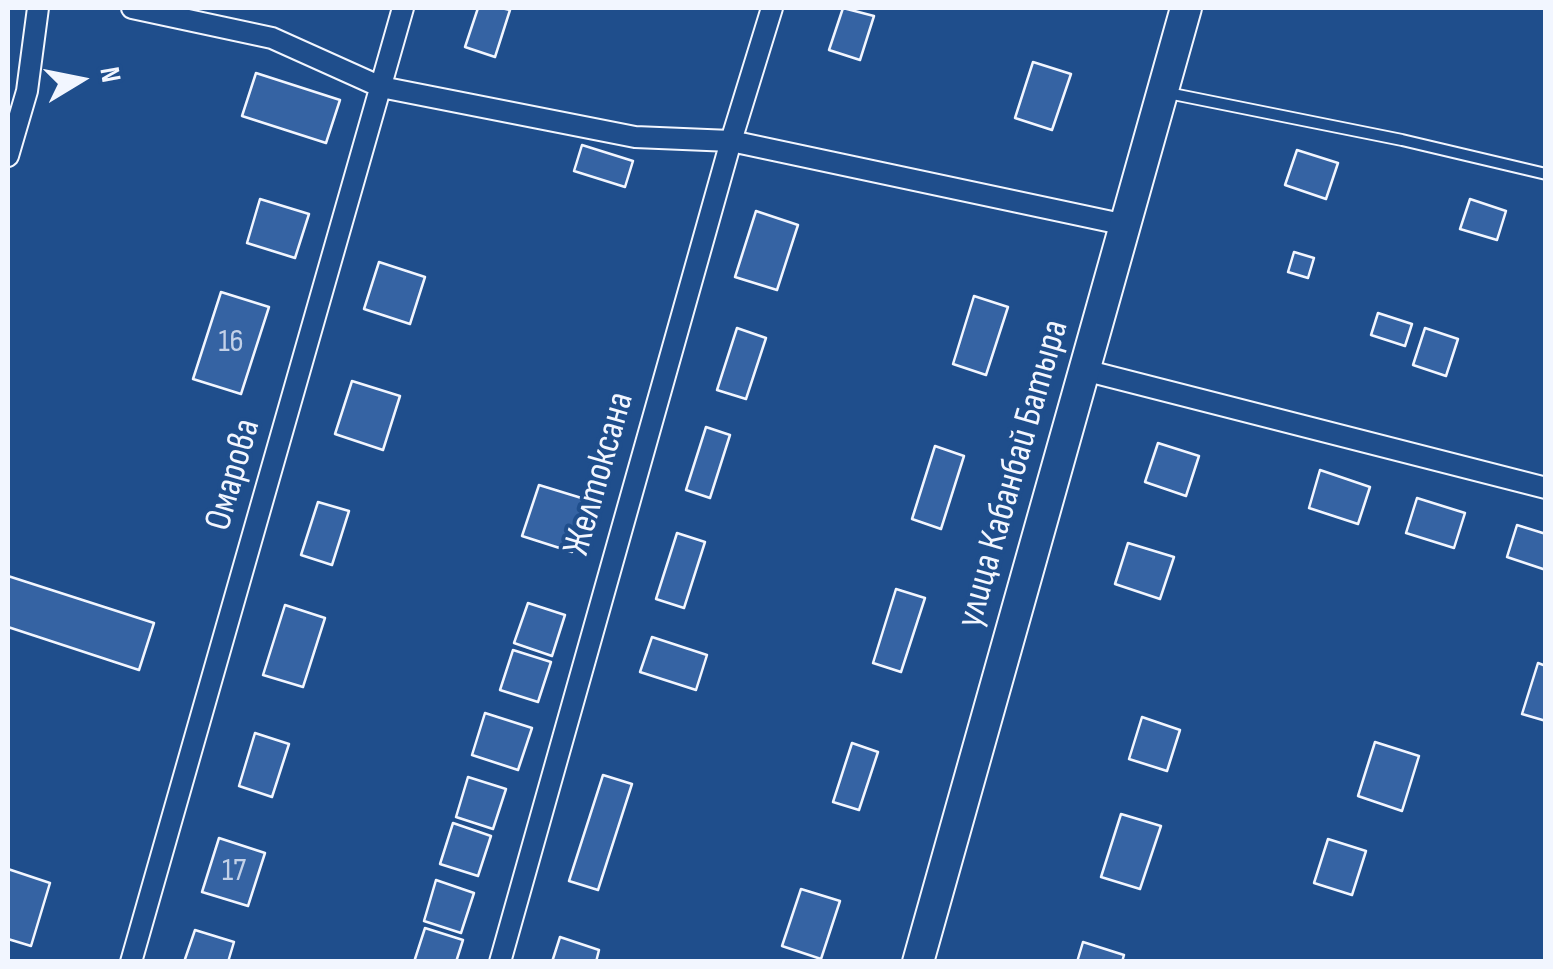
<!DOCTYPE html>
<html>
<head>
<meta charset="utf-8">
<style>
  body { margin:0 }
  #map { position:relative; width:1553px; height:969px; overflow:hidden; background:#1f4e8c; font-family:"Sofia Sans Condensed",sans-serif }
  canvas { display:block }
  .frame { position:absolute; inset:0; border:10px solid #f2f6ff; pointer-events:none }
  .north { position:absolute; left:30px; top:30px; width:100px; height:100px; -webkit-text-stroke:8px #1f4e8c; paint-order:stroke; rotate:80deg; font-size:28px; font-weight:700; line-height:40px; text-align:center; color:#f2f6ff }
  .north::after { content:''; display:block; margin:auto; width:35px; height:45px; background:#f2f6ff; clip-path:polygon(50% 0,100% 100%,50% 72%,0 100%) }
</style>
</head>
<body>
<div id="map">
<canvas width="1553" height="969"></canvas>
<div class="frame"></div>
<div class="north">N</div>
</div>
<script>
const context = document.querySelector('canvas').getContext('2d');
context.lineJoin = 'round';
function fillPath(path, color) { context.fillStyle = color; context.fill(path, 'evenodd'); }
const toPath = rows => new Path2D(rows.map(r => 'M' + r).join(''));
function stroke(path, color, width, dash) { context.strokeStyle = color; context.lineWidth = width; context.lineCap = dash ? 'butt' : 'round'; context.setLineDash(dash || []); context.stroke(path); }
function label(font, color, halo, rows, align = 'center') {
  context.font = font + ' "Sofia Sans Condensed",sans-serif'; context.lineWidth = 8; context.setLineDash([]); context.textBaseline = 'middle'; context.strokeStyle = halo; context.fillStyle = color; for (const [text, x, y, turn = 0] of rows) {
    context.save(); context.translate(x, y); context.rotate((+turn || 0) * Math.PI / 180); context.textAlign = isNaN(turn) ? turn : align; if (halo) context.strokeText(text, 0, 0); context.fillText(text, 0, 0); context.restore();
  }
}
const building = toPath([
  [478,8,501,8,510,10,495,57,465,47,478,8],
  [843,8,874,16,860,60,829,50,843,8],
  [1033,62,1071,74,1052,130,1015,118,1033,62],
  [256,73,340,100,326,143,242,116,256,73],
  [582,145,633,161,625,187,574,171,582,145],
  [1297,150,1338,163,1326,199,1285,185,1297,150],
  [260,199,309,214,295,258,247,243,260,199],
  [1470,199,1506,211,1497,240,1460,229,1470,199],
  [756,211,798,225,777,290,735,277,756,211],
  [1294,252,1314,258,1308,278,1288,272,1294,252],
  [379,262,425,277,410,324,364,309,379,262],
  [221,292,269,307,241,394,193,379,221,292],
  [974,296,1008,307,986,375,953,364,974,296],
  [1378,313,1412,324,1405,346,1371,335,1378,313],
  [737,328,766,338,746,399,717,390,737,328],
  [1425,328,1458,339,1446,376,1413,365,1425,328],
  [352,381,400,396,383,450,335,434,352,381],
  [706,427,730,435,710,498,686,490,706,427],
  [1158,443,1199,456,1186,496,1145,482,1158,443],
  [935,446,964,456,941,529,912,519,935,446],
  [1320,470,1370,487,1358,524,1309,508,1320,470],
  [539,485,588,500,572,552,522,536,539,485],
  [1417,498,1465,513,1454,548,1406,533,1417,498],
  [318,502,349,511,332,565,301,555,318,502],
  [1517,525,1546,534,1546,570,1507,557,1517,525],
  [677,533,705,542,684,608,656,599,677,533],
  [1128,543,1174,557,1160,599,1115,584,1128,543],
  [8,576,154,623,139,670,8,627,8,576],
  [896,589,925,598,901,672,873,663,896,589],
  [528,603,565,615,552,656,514,643,528,603],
  [285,605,325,618,303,687,263,675,285,605],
  [652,637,707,655,696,690,640,672,652,637],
  [513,650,551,662,538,702,500,690,513,650],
  [1538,663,1546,666,1546,721,1522,714,1538,663],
  [485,713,532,728,518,770,472,755,485,713],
  [1142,717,1180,730,1167,771,1129,759,1142,717],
  [255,733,289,744,272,797,239,786,255,733],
  [1375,742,1419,756,1402,811,1358,796,1375,742],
  [852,743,878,752,859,810,833,802,852,743],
  [603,775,632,784,598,890,569,881,603,775],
  [468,777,506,789,493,829,456,817,468,777],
  [1121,814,1161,826,1140,889,1101,877,1121,814],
  [453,823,491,836,478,876,440,864,453,823],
  [219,838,265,853,248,906,202,892,219,838],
  [1328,839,1366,851,1352,895,1314,883,1328,839],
  [8,869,50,883,31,946,8,939,8,869],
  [436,880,474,893,461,933,424,921,436,880],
  [801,889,840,901,821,959,782,946,801,889],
  [425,928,463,940,456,962,414,962,425,928],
  [195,930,234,942,228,962,184,962,195,930],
  [560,937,599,950,596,962,552,962,560,937],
  [1083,942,1124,955,1122,962,1077,962,1083,942]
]);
fillPath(building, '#3563a3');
stroke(building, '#f2f6ff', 2.5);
const lane = toPath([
  [1168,93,1402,140,1546,174]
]);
const street = toPath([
  [132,8,272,38,381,87,635,137,731,141,1126,225],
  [8,156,27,91,38,8],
  [1084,370,1546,488],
  [131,962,403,8],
  [500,962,731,141,772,8]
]);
const secondary = toPath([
  [918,962,1186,8]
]);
stroke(lane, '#f2f6ff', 14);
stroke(street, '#f2f6ff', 24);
stroke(secondary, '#f2f6ff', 34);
stroke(lane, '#1f4e8c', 10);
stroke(street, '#1f4e8c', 20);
stroke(secondary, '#1f4e8c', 30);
label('32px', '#c3d1e8', null, [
  ["16",231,343],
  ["17",234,872]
]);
label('38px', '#f2f6ff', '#1f4e8c', [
  ["Желтоксана",600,474,-74],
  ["улица Кабанбай Батыра",1014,474,-74],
  ["Омарова",234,475,-74]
]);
</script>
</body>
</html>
